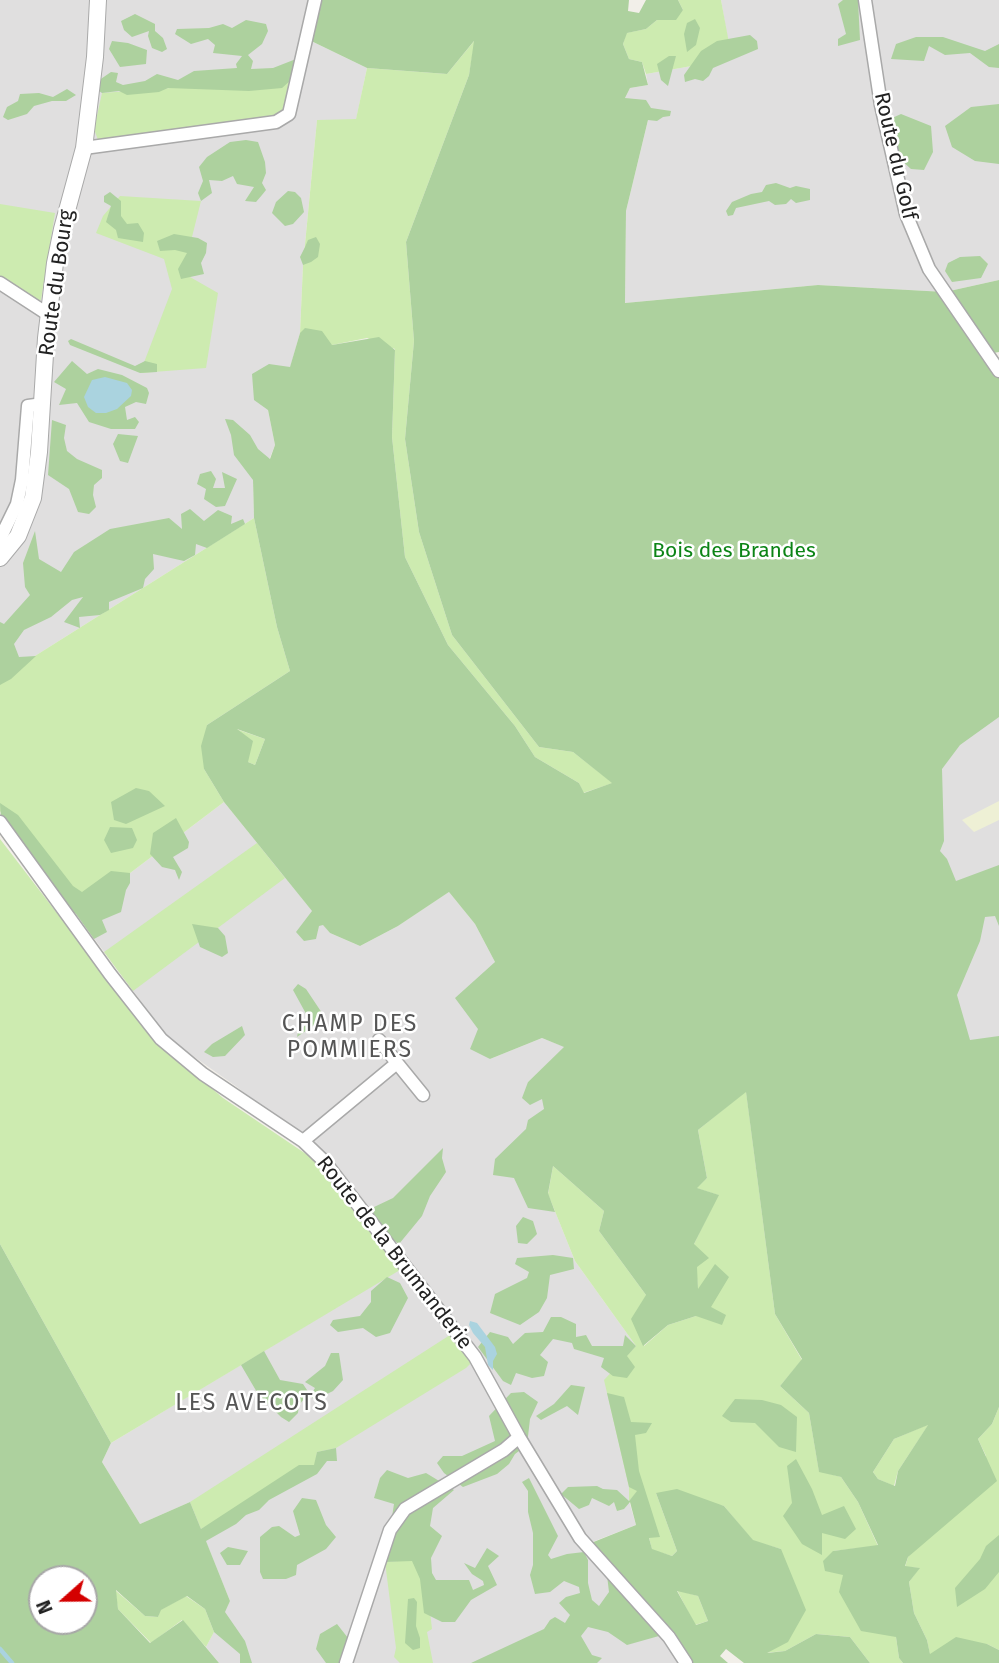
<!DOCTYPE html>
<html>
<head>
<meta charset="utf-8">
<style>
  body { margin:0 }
  #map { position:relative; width:999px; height:1663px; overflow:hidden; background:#f2efe9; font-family:"Fira Sans",sans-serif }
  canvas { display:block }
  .north { position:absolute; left:28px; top:1565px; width:70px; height:70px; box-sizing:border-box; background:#fff; border:2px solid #a7a7a7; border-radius:50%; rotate:249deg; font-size:19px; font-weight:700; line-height:28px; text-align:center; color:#222 }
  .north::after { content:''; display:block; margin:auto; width:24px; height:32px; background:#d40000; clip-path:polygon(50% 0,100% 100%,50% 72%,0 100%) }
</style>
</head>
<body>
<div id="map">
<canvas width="999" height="1663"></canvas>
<div class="north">N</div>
</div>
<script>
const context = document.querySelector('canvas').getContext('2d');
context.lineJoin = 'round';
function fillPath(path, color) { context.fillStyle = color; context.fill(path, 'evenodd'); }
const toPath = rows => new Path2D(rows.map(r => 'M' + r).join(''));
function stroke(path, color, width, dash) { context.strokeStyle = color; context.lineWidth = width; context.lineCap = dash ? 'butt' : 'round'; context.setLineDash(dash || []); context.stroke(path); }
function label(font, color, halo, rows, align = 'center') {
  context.font = font + ' "Fira Sans",sans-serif'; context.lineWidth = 5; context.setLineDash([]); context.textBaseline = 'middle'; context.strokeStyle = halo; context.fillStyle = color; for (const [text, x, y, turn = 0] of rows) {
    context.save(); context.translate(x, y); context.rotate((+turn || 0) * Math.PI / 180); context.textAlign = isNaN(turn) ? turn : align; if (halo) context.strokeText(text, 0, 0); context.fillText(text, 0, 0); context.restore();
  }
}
fillPath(toPath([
  [0,0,315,0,305,38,367,68,356,120,317,120,303,265,300,333,290,368,268,410,275,445,269,460,253,480,254,518,0,678],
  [721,0,999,0,999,280,945,292,818,285,625,303,626,211,651,108,625,98,630,88,648,85,646,74,731,59],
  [999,663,999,1160,926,887,942,737],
  [224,802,330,933,360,946,398,926,449,892,475,924,495,962,478,1029,490,1059,542,1038,565,1047,528,1082,543,1099,553,1166,548,1194,575,1261,636,1346,629,1487,629,1501,636,1525,587,1544,686,1663,219,1663,206,1647,230,1601,190,1502,140,1524,102,1462,111,1443,405,1266,303,1141,237,1087,169,1039,76,914]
]), '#e0dfdf');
fillPath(toPath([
  [999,801,999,820,974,832,962,820]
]), '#eef0d5');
fillPath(toPath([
  [678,0,721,0,732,59,646,74,642,62,629,59,623,44,626,33,646,29,657,20,683,10],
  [475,40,469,75,406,242,414,341,405,439,419,532,452,635,539,747,573,752,613,783,583,793,579,783,535,757,515,726,448,645,405,557,392,437,395,349,367,338,332,345,300,333,303,265,317,120,356,119,367,68,447,74],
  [294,79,284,112,272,118,104,142,98,140,94,129,102,93],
  [120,196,201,201,183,273,218,293,206,368,140,373,172,289,164,259,96,233,103,216],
  [0,204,55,213,41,300,36,301,0,278],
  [254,518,277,627,290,671,207,725,204,769,224,802,76,914,0,811,0,678],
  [233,728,265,739,255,765,248,762],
  [0,839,153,1038,223,1098,312,1158,400,1270,111,1443,0,1244],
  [257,843,285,878,133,991,104,952],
  [746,1091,775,1314,802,1360,780,1386,809,1413,819,1471,841,1477,858,1502,878,1546,833,1551,843,1574,896,1637,899,1658,903,1663,870,1663,850,1637,816,1634,785,1651,764,1653,781,1549,753,1541,724,1506,656,1493,677,1551,672,1556,652,1550,638,1491,629,1501,629,1487,604,1380,636,1346,575,1261,548,1194,553,1166,604,1211,599,1231,646,1295,644,1346,668,1325,696,1316,711,1307,698,1290,694,1244,718,1195,696,1188,707,1178,698,1130],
  [450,1335,472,1362,466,1368,336,1448,317,1452,315,1465,201,1529,190,1502],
  [999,1407,999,1650,987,1644,930,1655,927,1640,914,1613,909,1582,919,1568,905,1567,908,1557,986,1456,978,1439,992,1424],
  [929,1424,898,1471,894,1486,878,1479,873,1472,894,1439],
  [424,1559,432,1629,427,1632,433,1663,400,1663,394,1657,396,1648,385,1562],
  [115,1590,145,1616,158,1617,160,1610,186,1596,205,1609,214,1632,206,1647,182,1620,151,1643,118,1609],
  [677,1590,698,1596,708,1621,695,1625]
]), '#cdebb0');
fillPath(toPath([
  [315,0,629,0,628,11,639,13,646,0,678,0,683,10,676,20,657,20,646,29,627,33,623,44,629,59,642,62,648,85,630,88,625,98,646,100,651,108,671,111,670,116,663,117,657,121,648,120,626,211,625,303,818,285,945,292,999,280,999,352,988,354,999,371,999,717,960,745,942,769,944,841,940,851,947,859,956,881,999,865,999,926,995,916,985,917,980,941,957,995,970,1040,999,1036,999,1407,992,1424,978,1439,997,1481,908,1557,905,1566,920,1568,909,1582,914,1613,927,1640,930,1654,956,1637,987,1644,999,1650,999,1663,903,1663,899,1658,896,1637,861,1631,839,1592,843,1575,825,1571,823,1561,833,1551,878,1545,858,1502,841,1477,819,1472,809,1413,780,1386,802,1359,775,1314,746,1092,698,1130,707,1178,697,1188,719,1195,694,1244,709,1258,697,1267,698,1289,715,1264,729,1277,711,1307,726,1315,722,1325,696,1316,668,1325,643,1346,631,1319,646,1295,599,1231,604,1211,553,1166,548,1193,555,1212,528,1208,514,1178,493,1175,495,1159,526,1129,528,1120,544,1109,542,1099,530,1105,522,1098,528,1082,564,1047,542,1038,490,1059,470,1049,478,1029,455,998,495,962,475,924,449,892,398,926,360,946,330,933,323,925,319,926,316,939,304,941,296,932,312,911,224,802,204,769,201,746,207,725,290,671,277,627,254,518,253,480,234,455,231,435,225,419,233,420,250,435,258,449,270,459,275,445,268,410,254,400,252,374,269,364,290,367,300,333,305,328,322,331,332,345,379,337,395,350,392,437,405,557,448,645,515,726,535,757,579,783,584,793,612,783,573,752,539,747,452,635,419,532,405,439,414,341,406,242,469,75,474,41,447,74,367,68,305,38],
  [237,729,265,739,255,765,248,762,253,741],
  [928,1425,898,1471,895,1486,878,1479,873,1472,894,1439],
  [843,0,858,0,860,40,838,46,838,39,846,34,838,4],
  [135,14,155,24,155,31,163,38,167,49,162,52,152,48,148,36,149,31,132,37,124,30,121,21],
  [695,19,700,28,696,45,687,52,684,34,687,23],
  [246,20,266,24,268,31,262,44,248,55,253,61,251,69,273,68,296,59,292,79,282,88,249,91,168,88,159,92,127,95,119,91,102,93,96,89,95,83,111,72,118,73,116,82,123,85,145,81,157,74,178,80,194,71,237,68,236,64,242,56,213,53,215,45,208,39,191,44,175,34,177,29,209,28,223,24,232,28],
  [750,35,757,41,758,49,713,68,709,76,703,81,695,79,685,82,684,75,701,51,717,41],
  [916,37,943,37,985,51,999,44,999,68,989,67,970,53,945,55,929,46,924,61,891,59,896,44],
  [112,41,128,43,147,50,146,64,120,67,109,49],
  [669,56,676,56,668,86,661,80,657,64],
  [67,89,76,95,66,101,52,101,34,106,27,114,8,120,3,117,7,107,18,101,20,94,39,93,53,97],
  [999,104,999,164,975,161,952,147,945,126,971,107],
  [901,114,931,126,933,152,924,170,911,169,900,159,890,119],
  [246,140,258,142,265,162,266,173,262,183,266,190,262,195,256,202,245,201,254,187,237,184,233,176,222,181,209,180,212,193,201,201,198,193,203,181,199,167,207,157,230,142],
  [776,183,790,188,796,186,810,189,810,200,796,203,791,199,786,204,775,205,769,201,736,208,733,215,728,216,726,211,732,202,751,194,762,192,766,185],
  [288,191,295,192,301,198,304,212,293,224,285,226,272,213,276,202],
  [110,192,121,201,121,216,127,224,138,223,144,233,143,242,118,238,116,230,106,222,111,206,104,202,104,196],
  [174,234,198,238,207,243,206,253,201,263,204,274,181,279,178,269,187,253,175,250,160,251,157,241],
  [316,237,320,244,318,257,311,262,303,265,300,257,305,247,308,240],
  [980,256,988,264,981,278,952,282,945,271,948,263,960,257],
  [71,339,135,366,145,361,157,364,157,372,140,373,70,345,68,341],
  [72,361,87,374,98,369,122,375,147,388,149,393,146,404,136,402,125,407,127,420,135,417,139,422,135,429,111,429,89,422,77,403,59,405,66,389,54,382],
  [52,420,66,425,64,438,67,451,77,459,102,470,102,478,94,485,93,495,96,507,89,514,78,512,69,489,48,475],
  [118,434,138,436,128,463,120,461,113,444],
  [211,471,216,479,213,488,225,488,222,472,237,479,225,506,216,507,204,499,206,489,197,484,200,474],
  [190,509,204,521,218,510,232,516,231,524,243,519,245,524,207,548,196,544,195,555,184,561,153,554,154,569,145,579,143,588,109,602,109,610,100,615,79,617,80,628,64,622,83,597,72,600,51,617,24,630,14,644,19,657,36,656,11,679,0,685,0,622,4,624,30,595,25,587,23,563,35,531,39,559,61,572,74,552,110,529,169,518,182,529,181,514],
  [136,788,149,791,165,806,126,824,114,820,111,802],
  [0,803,18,815,73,886,82,892,111,871,130,873,130,883,126,890,121,912,102,920,107,932,94,939,76,914,49,896,2,837],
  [176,818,189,842,188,848,173,857,182,872,179,880,175,870,162,867,150,854,153,833],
  [110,827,132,828,137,840,133,848,111,853,104,840],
  [192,924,218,928,225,936,228,953,222,957,200,947],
  [298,984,306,989,322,1013,320,1021,297,1037,298,1032,310,1021,293,990],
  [242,1026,245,1035,225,1056,213,1057,204,1052,212,1044],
  [443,1148,442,1158,446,1172,430,1196,422,1216,399,1244,387,1236,377,1224,372,1208,393,1198],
  [523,1217,533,1221,537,1234,527,1244,518,1243,516,1226],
  [0,1244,111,1443,102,1462,140,1524,190,1502,201,1529,299,1465,314,1465,317,1452,336,1448,337,1461,327,1461,317,1474,269,1500,259,1510,246,1515,236,1524,206,1541,230,1601,225,1612,245,1641,252,1663,240,1663,240,1654,214,1632,205,1609,187,1596,161,1610,158,1617,145,1616,116,1590,118,1609,150,1643,183,1620,219,1663,0,1663],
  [42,1579,84,1579,84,1621,42,1621],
  [553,1255,573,1258,574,1269,550,1275,547,1298,539,1312,520,1325,490,1313,495,1294,527,1278,529,1272,515,1264,517,1258],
  [387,1277,400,1283,408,1298,390,1333,376,1337,363,1328,338,1332,330,1325,333,1320,360,1316,371,1302,371,1291],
  [551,1317,561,1317,576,1324,576,1337,586,1335,592,1346,623,1346,625,1335,636,1346,627,1356,635,1367,627,1378,613,1376,601,1367,604,1358,574,1349,572,1343,553,1339,540,1355,548,1362,544,1376,532,1378,516,1373,511,1385,503,1381,478,1347,490,1332,508,1337,513,1344,525,1333,543,1332],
  [264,1351,280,1380,303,1384,309,1393,299,1405,298,1413,289,1422,281,1417,258,1394,241,1365],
  [331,1353,339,1353,343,1380,333,1391,315,1400,310,1396,315,1388,305,1382,325,1366],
  [571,1385,585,1387,578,1415,567,1406,541,1420,536,1416,554,1404],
  [524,1392,538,1402,530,1419,527,1445,515,1454,509,1464,497,1474,463,1487,444,1473,437,1463,443,1456,462,1456,495,1441,489,1416,511,1393],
  [607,1393,624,1397,631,1422,652,1423,646,1433,635,1435,639,1471,660,1537,649,1538,652,1549,672,1556,677,1551,656,1493,677,1489,724,1506,753,1540,781,1549,806,1610,788,1642,767,1653,785,1651,816,1634,850,1637,870,1663,744,1663,726,1649,720,1656,728,1663,686,1663,666,1634,627,1645,608,1632,588,1627,581,1636,592,1655,602,1658,597,1663,471,1663,544,1629,550,1620,555,1617,565,1623,570,1615,559,1603,566,1597,580,1593,579,1587,564,1581,550,1592,535,1594,530,1575,533,1565,533,1533,528,1512,528,1491,522,1482,529,1478,558,1536,548,1555,551,1559,567,1554,584,1552,588,1560,588,1583,592,1600,599,1606,609,1592,606,1567,586,1545,636,1525,630,1502,624,1509,617,1511,614,1502,609,1506,592,1498,589,1505,579,1509,561,1494,568,1487,597,1486,603,1489,617,1490,629,1501,637,1491,629,1487],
  [677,1591,698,1596,708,1621,696,1625],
  [735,1399,762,1400,781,1405,797,1417,796,1452,779,1447,755,1423,731,1422,722,1416],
  [796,1459,812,1489,822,1515,844,1506,856,1529,845,1539,822,1533,822,1555,802,1544,783,1516,792,1503,787,1466],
  [387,1470,408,1478,426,1473,454,1490,433,1508,430,1526,442,1536,431,1558,432,1573,436,1580,469,1580,473,1590,484,1585,483,1581,472,1574,464,1563,475,1568,487,1548,499,1556,488,1566,497,1585,471,1600,455,1622,442,1622,424,1613,420,1579,412,1561,385,1562,394,1504,374,1498,380,1478],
  [302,1498,316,1500,326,1525,336,1537,326,1549,297,1565,296,1575,286,1579,263,1579,260,1572,260,1537,272,1527,279,1526,295,1537,300,1535,293,1511],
  [999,1535,999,1572,985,1589,957,1607,955,1588,980,1559,986,1546],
  [228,1547,248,1551,240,1565,227,1565,220,1553],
  [414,1598,417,1602,416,1626,420,1638,420,1648,413,1650,405,1643,408,1599],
  [337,1624,348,1638,339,1663,326,1663,316,1649,320,1634]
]), '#add19e');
fillPath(toPath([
  [105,377,127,383,132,390,131,396,117,409,106,413,96,413,88,407,84,397,92,380],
  [470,1321,477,1323,495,1347,497,1354,493,1361,493,1370,488,1365,485,1347,473,1333,469,1325]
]), '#aad3df');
stroke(toPath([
  [0,1649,12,1663]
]), '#aad3df', 4.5);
const minor = toPath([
  [865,0,881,105,906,214,929,269,999,371],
  [84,148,276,122,289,114,315,0],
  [0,283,49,315],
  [0,539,17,504,22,480,28,406,43,404],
  [0,822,110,974,161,1039,203,1074,303,1141,325,1162,475,1357,519,1437,580,1538,669,1637,686,1663],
  [379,1040,397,1063],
  [303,1141,397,1063,423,1095],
  [346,1663,390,1530,405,1509,504,1450,519,1437]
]);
const tertiary = toPath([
  [0,558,18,536,33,498,39,452,46,338,55,263,62,229,84,148,95,57,98,0]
]);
stroke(minor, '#a9a9a9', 15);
stroke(tertiary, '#a9a9a9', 18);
stroke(minor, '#fff', 12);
stroke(tertiary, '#fff', 16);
label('21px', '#222', '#fff', [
  ["Route du Golf",895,156,77],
  ["Route du Bourg",57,283,-82],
  ["Route de la Brumanderie",394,1253,52]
]);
label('21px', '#0c8416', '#fff', [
  ["Bois des Brandes",734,551]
]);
context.letterSpacing = '2px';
label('23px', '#555', '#fff', [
  ["CHAMP DES",350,1025],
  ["POMMIERS",350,1051],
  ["LES AVECOTS",252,1404]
]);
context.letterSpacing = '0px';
</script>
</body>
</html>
